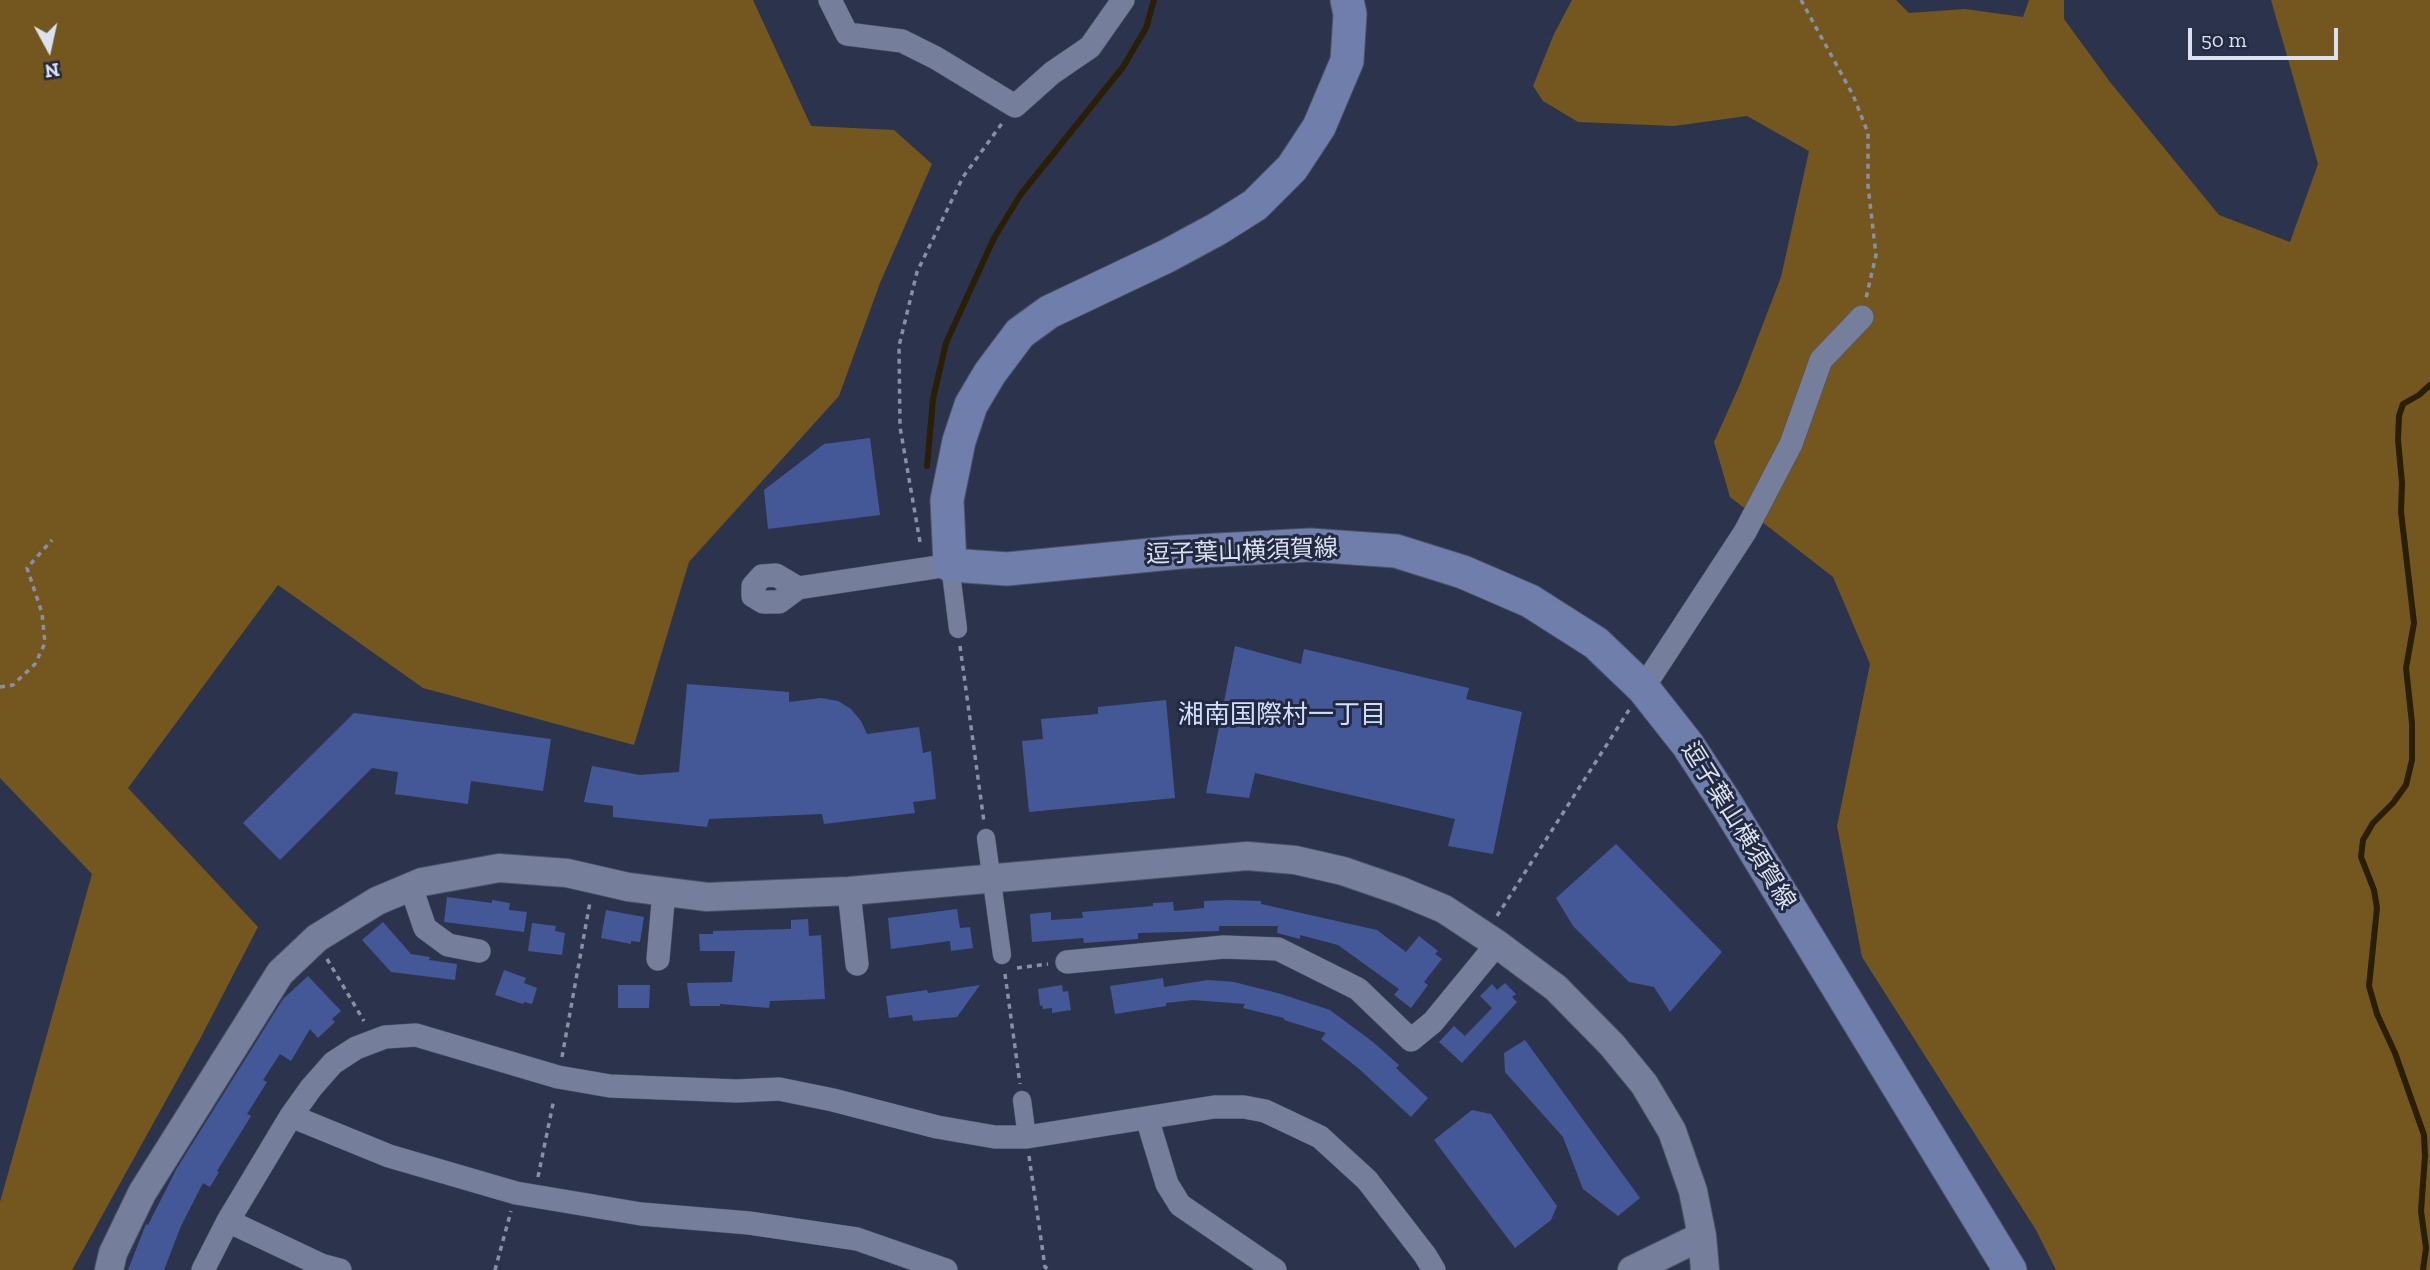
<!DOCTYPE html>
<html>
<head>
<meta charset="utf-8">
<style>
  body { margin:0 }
  #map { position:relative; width:2430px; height:1270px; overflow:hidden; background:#2b344c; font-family:"Zilla Slab",serif }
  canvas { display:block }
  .north { position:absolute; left:14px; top:14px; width:70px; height:70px; -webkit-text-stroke:5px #222a41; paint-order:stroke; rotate:172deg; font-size:19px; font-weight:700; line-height:28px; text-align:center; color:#dbe1f1 }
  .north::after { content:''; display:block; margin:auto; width:24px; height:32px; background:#dbe1f1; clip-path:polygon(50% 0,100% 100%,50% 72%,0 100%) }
  .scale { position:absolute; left:2188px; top:28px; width:150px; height:32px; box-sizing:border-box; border:4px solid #dbe1f1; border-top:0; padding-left:9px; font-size:21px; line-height:24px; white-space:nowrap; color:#dbe1f1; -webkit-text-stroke:5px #222a41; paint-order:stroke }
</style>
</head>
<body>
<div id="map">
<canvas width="2430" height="1270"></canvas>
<div class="north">N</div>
<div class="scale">50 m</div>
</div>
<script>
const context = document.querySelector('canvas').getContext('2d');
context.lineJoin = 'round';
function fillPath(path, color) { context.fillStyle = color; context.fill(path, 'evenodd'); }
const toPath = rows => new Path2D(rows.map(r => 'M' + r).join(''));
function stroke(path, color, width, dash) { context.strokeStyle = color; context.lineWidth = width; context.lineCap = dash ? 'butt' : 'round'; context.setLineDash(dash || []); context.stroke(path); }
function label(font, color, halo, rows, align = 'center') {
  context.font = font + ' "Zilla Slab","Noto Sans JP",serif'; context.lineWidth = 6; context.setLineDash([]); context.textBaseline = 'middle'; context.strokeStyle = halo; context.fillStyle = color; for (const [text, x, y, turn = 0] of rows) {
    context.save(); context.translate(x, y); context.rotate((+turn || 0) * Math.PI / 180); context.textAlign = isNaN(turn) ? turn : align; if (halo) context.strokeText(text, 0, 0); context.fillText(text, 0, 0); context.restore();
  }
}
fillPath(toPath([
  [0,0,753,0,811,126,894,130,932,164,880,283,839,396,689,562,634,745,423,688,278,585,128,788,258,927,200,1039,72,1270,0,1270,0,1202,92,874,0,778],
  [1572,0,1896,0,1909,13,1965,9,2023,17,2029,0,2064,0,2064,19,2110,82,2219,215,2290,242,2318,164,2271,0,2430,0,2430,1270,2056,1270,2036,1230,1862,957,1837,826,1870,664,1833,577,1730,497,1714,442,1740,384,1781,277,1809,151,1747,116,1674,126,1578,122,1543,101,1533,86,1554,34]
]), '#73571e');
stroke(toPath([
  [927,466,933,399,946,343,994,238,1021,194,1123,67,1146,28,1154,0],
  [2423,1270,2426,1248,2421,1211,2425,1156,2424,1135,2395,1053,2377,1014,2369,986,2377,908,2374,890,2361,857,2363,840,2373,823,2393,803,2406,785,2412,760,2412,723,2406,668,2414,623,2401,512,2402,483,2398,440,2399,416,2403,404,2419,395,2430,385]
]), '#2a1e05', 6);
fillPath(toPath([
  [870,438,880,515,768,529,764,490,824,444],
  [1235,646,1301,664,1304,649,1469,688,1466,699,1522,712,1493,854,1448,846,1455,819,1255,773,1249,798,1206,793],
  [687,684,789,692,789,702,821,698,838,701,851,709,861,721,867,734,919,727,923,753,931,751,936,799,913,802,915,813,824,824,822,814,709,819,707,827,613,817,613,806,584,802,592,766,640,775,679,772],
  [1166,700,1175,798,1029,812,1022,741,1043,739,1041,719,1098,714,1098,707],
  [354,713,551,739,543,791,471,781,468,804,395,794,398,772,372,768,280,860,243,823],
  [1616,844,1722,952,1670,1012,1654,987,1629,982,1573,926,1556,898],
  [447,897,492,903,492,900,510,903,509,910,527,912,524,932,444,922],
  [1229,900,1261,901,1261,904,1377,930,1406,952,1419,936,1438,951,1435,954,1442,959,1424,982,1428,985,1411,1008,1394,995,1399,989,1338,945,1300,935,1300,939,1277,933,1278,926,1219,926,1219,931,1138,933,1138,939,1084,943,1083,938,1032,942,1030,914,1051,912,1051,920,1083,918,1082,912,1153,906,1153,903,1173,902,1174,911,1204,908,1204,901],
  [957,909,960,928,970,927,973,948,951,951,950,941,891,949,888,918],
  [606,910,644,917,640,942,631,941,631,944,601,938],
  [808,919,809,936,821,935,825,999,770,1001,769,1008,720,1004,720,1006,690,1006,687,983,732,982,735,951,700,951,699,934,713,934,713,931,791,929,791,920],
  [383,922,411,954,430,957,429,960,457,964,455,980,391,972,362,940],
  [532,923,556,926,555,931,565,933,562,955,528,951],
  [504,970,526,978,524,983,537,988,532,1004,524,1002,523,1004,495,995],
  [308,976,341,1011,332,1019,335,1022,318,1038,310,1029,291,1061,280,1054,263,1080,267,1082,247,1114,251,1116,217,1171,219,1172,210,1187,203,1183,181,1226,164,1270,128,1270,146,1224,148,1225,177,1168,283,999],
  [1163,978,1164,987,1208,980,1234,982,1281,994,1330,1010,1373,1042,1399,1065,1396,1068,1428,1098,1411,1117,1358,1068,1321,1039,1326,1033,1284,1020,1284,1018,1243,1008,1245,1004,1193,1000,1166,1003,1166,1006,1115,1014,1110,986],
  [1505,983,1516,994,1512,997,1517,1002,1462,1063,1439,1042,1454,1026,1465,1036,1492,1008,1480,996,1492,984,1497,990],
  [618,985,650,985,649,1008,618,1008],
  [980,985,957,1017,913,1021,912,1015,889,1018,886,996,927,990,928,993],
  [1062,985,1063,992,1068,991,1071,1010,1052,1013,1052,1008,1043,1009,1042,1005,1040,1006,1038,989],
  [1525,1040,1640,1198,1618,1216,1583,1189,1563,1137,1505,1072,1504,1053],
  [1472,1110,1491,1114,1557,1206,1551,1220,1515,1248,1434,1140]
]), '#445897');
const pedestrian = toPath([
  [950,565,958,629],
  [986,838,1002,955],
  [1022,1100,1027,1137]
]);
const minor = toPath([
  [830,0,847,34,902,41,936,58,1015,106,1052,73,1090,47,1123,0],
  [798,588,776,575,762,576,753,586,753,596,763,602,779,602,798,588,950,565],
  [1643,688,1745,532,1791,444,1821,360,1862,317],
  [411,887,425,928,448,945,479,951],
  [849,891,857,964],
  [658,959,664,891],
  [1067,962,1224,947,1278,949,1358,989,1411,1040,1433,1022,1497,944],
  [291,1116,389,1156,516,1193,641,1214,749,1223,857,1239,946,1270],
  [1147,1118,1167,1184,1180,1205,1275,1270],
  [228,1221,321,1265,340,1270],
  [203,1270,228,1221,291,1116,311,1088,333,1063,356,1048,385,1037,416,1035,558,1077,610,1086,737,1091,779,1089,833,1100,937,1127,995,1137,1027,1137,1214,1107,1244,1107,1265,1111,1320,1137,1367,1180,1425,1255,1434,1270]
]);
const tertiary = toPath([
  [109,1270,113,1253,142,1193,280,973,317,938,377,901,422,882,499,868,567,873,628,887,707,897,849,891,1247,856,1295,860,1343,871,1401,891,1444,909,1497,944,1556,988,1612,1045,1644,1084,1672,1131,1693,1191,1702,1236,1705,1270],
  [1632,1270,1702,1236]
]);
const secondary = toPath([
  [1347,0,1350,14,1347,61,1319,127,1292,168,1255,205,1217,229,1167,256,1049,312,1020,333,990,373,971,405,959,441,947,500,950,565,1007,569,1181,552,1310,545,1396,551,1463,572,1530,601,1596,643,1643,688,1688,745,1727,805,2010,1270]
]);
stroke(pedestrian, '#4c5267', 19);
stroke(minor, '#4c5267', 24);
stroke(tertiary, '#4c5267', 30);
stroke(secondary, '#4c5267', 35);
stroke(toPath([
  [1801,0,1853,95,1868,133,1868,186,1876,255,1866,298],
  [920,542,900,427,899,346,917,272,963,177,1003,122],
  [960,646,984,822],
  [0,687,13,685,35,664,45,643,42,613,27,568,52,540],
  [1497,916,1629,710],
  [327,959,364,1021],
  [1017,968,1048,964],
  [1005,974,1020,1084],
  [562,1057,590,902],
  [1029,1156,1045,1267,1049,1270],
  [538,1177,554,1099],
  [495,1270,511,1211]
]), '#8990a4', 3.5, [5, 5]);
stroke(pedestrian, '#757f9b', 18);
stroke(minor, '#757f9b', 23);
stroke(tertiary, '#757f9b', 28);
stroke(secondary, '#6f7eab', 33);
label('24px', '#dbe1f1', '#222a41', [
  ["逗子葉山横須賀線",1242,552,-2],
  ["逗子葉山横須賀線",1738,826,58]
]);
label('26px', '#d2defc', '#222a41', [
  ["湘南国際村一丁目",1282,716]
]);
</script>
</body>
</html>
